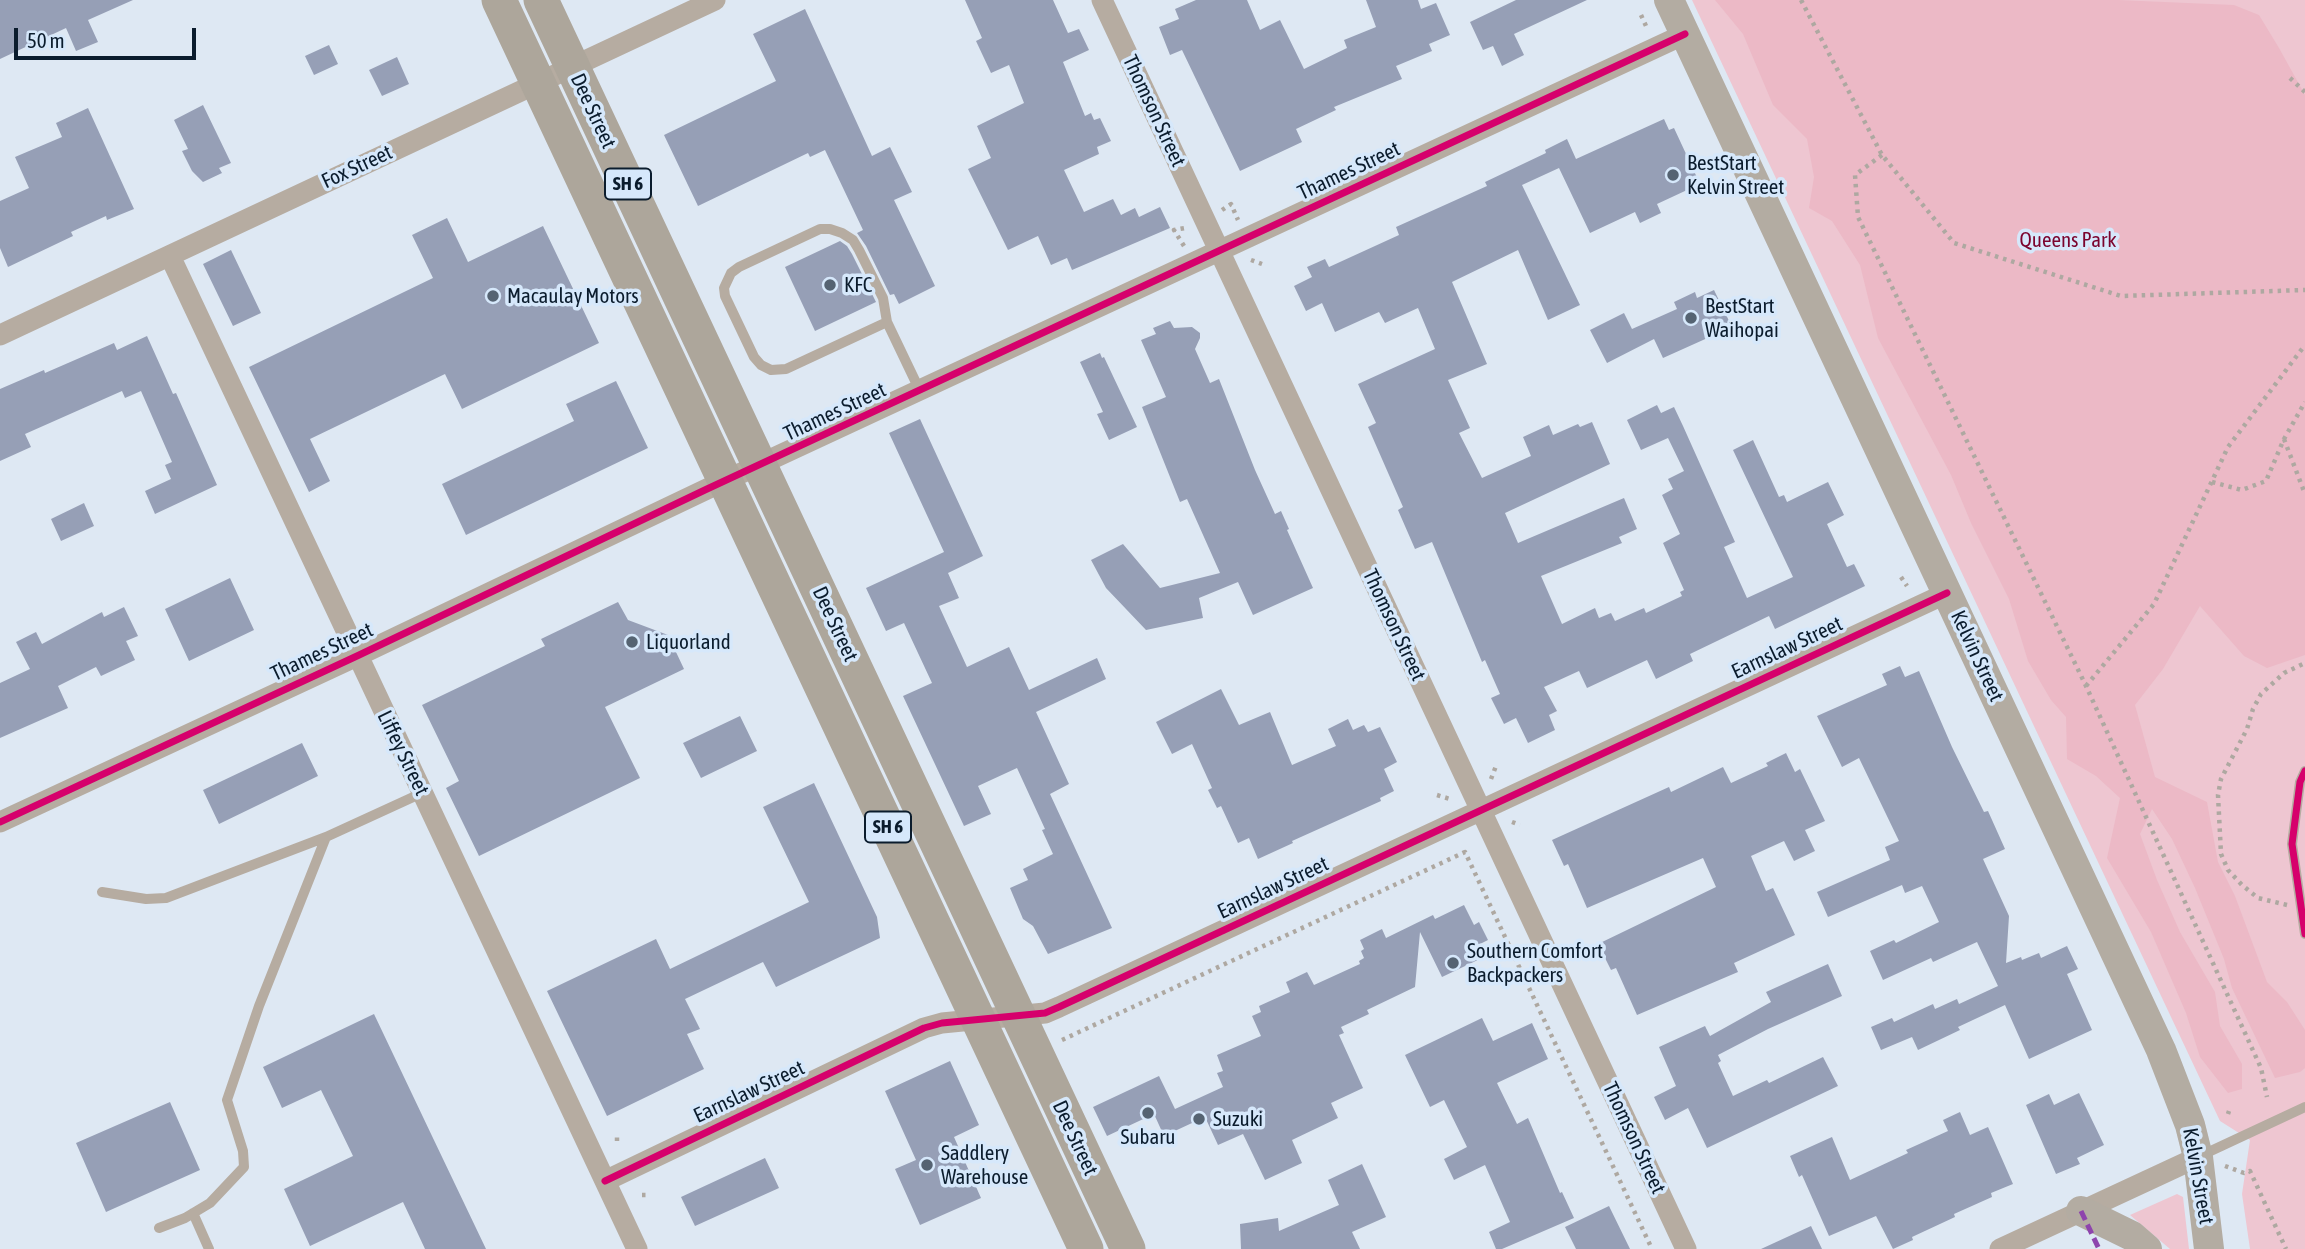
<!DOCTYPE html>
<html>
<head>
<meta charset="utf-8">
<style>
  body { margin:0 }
  #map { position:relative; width:2305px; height:1249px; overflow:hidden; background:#dee8f3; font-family:"Asap Condensed",sans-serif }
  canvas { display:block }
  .scale { position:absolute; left:14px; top:28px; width:182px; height:32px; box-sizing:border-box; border:4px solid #0b1c2d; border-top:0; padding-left:9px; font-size:21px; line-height:24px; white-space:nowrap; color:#0b1c2d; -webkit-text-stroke:5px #d6e8fb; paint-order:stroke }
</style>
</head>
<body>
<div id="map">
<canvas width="2305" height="1249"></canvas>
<div class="scale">50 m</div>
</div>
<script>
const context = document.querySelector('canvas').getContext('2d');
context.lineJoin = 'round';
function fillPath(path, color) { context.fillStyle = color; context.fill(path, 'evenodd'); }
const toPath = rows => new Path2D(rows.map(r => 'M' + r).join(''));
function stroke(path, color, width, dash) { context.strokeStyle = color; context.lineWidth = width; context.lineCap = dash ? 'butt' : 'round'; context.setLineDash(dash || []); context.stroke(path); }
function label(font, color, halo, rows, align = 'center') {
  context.font = font + ' "Asap Condensed",sans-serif'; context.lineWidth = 7; context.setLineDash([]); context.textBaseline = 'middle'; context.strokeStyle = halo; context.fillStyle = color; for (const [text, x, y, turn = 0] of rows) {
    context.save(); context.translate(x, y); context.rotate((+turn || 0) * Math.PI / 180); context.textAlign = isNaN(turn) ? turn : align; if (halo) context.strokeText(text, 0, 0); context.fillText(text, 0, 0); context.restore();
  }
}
fillPath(toPath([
  [1692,0,2305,0,2305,1249,2250,1249,2242,1194,2250,1140,2220,1121],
  [2177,1194,2183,1197,2189,1249,2170,1249,2130,1215]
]), '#eec6d1');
fillPath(toPath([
  [1715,0,2118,0,2234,5,2259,15,2279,48,2305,95,2305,655,2267,668,2244,656,2200,606,2163,669,2135,705,2155,777,2207,802,2218,862,2235,896,2267,982,2287,1002,2305,1030,2305,1068,2300,1072,2275,1078,2232,988,2224,959,2195,888,2172,839,2152,809,2140,834,2157,880,2180,932,2215,992,2220,1026,2242,1064,2242,1089,2228,1093,2200,1057,2186,1013,2151,932,2107,858,2120,798,2096,776,2067,759,2066,717,2051,700,2028,661,2009,599,1971,523,1951,475,1878,338,1860,265,1832,221,1809,208,1814,177,1807,139,1773,105,1743,34]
]), '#ecb9c6');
fillPath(toPath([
  [0,0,133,0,88,20,98,42,76,51,66,28,0,59],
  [965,0,1053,0,1068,33,1079,29,1089,50,1063,62,1085,116,1091,113,1094,120,1100,118,1111,141,1097,147,1099,154,1064,170,1084,212,1113,199,1121,215,1135,208,1139,217,1160,207,1170,228,1072,270,1067,258,1051,265,1038,236,1008,250,968,169,991,158,977,126,1024,103,1009,65,991,73,976,41,982,38],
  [1196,0,1247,0,1260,30,1280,20,1304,69,1347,48,1344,40,1376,27,1366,0,1418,0,1421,9,1436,3,1450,35,1429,44,1432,51,1396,66,1402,79,1334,107,1336,110,1296,129,1302,142,1240,171,1182,50,1170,55,1159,27,1179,19,1175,9],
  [1516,0,1587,0,1514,34,1524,55,1502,66,1493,46,1483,50,1470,22],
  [805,9,872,156,890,147,912,192,894,200,935,286,899,304,894,294,890,295,866,246,857,233,863,230,825,150,810,157,808,153,698,206,664,135,776,81,753,34],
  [329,45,338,64,314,75,305,56],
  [397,57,409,84,382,96,369,70],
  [203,105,231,163,219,168,222,173,203,182,192,171,182,151,188,149,174,120],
  [88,108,134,209,107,220,106,216,71,232,73,236,8,267,0,248,0,201,29,188,15,157,62,137,56,123],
  [1664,119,1669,130,1674,128,1700,184,1657,204,1661,213,1640,223,1635,212,1590,233,1559,168,1522,185,1580,305,1548,320,1518,250,1452,282,1487,364,1448,380,1470,428,1459,433,1482,478,1531,456,1523,437,1549,425,1553,435,1578,424,1580,427,1592,422,1610,464,1505,513,1518,543,1624,498,1637,529,1619,537,1622,543,1541,576,1562,624,1595,608,1599,618,1611,613,1615,621,1644,608,1646,613,1682,596,1680,592,1684,590,1663,543,1680,534,1662,495,1673,489,1668,479,1684,471,1668,438,1641,450,1627,420,1657,405,1661,413,1674,407,1683,426,1735,542,1724,547,1747,598,1793,577,1733,450,1753,440,1779,497,1784,495,1787,502,1828,482,1844,515,1827,524,1847,567,1854,564,1865,586,1775,629,1769,616,1690,654,1693,661,1656,679,1647,660,1587,688,1579,671,1544,687,1557,711,1549,715,1555,730,1528,743,1516,718,1504,724,1491,698,1500,694,1485,660,1482,662,1432,542,1415,549,1398,510,1403,507,1368,427,1376,423,1358,384,1435,349,1418,308,1385,323,1379,312,1335,332,1322,303,1306,311,1294,286,1312,277,1307,267,1325,259,1329,267,1399,235,1396,227,1487,186,1485,182,1546,153,1545,150,1567,139,1576,159],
  [447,218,468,262,543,226,599,343,462,409,445,374,310,439,330,481,309,492,249,367,433,278,412,235],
  [840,241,847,246,852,254,876,302,815,331,785,267],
  [231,250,261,313,233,326,203,264],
  [1714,290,1732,327,1663,358,1654,339,1607,363,1590,330,1624,313,1632,329,1677,309,1674,302,1695,292,1697,298],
  [1170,321,1174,328,1192,327,1200,333,1200,338,1195,349,1210,383,1219,379,1255,470,1275,514,1281,511,1289,529,1287,530,1313,588,1253,615,1238,582,1199,598,1203,618,1146,630,1106,588,1091,560,1123,544,1160,588,1220,573,1187,499,1180,502,1142,407,1166,397,1141,340,1156,334,1153,328],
  [147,336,173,394,176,393,217,485,155,514,145,491,171,479,165,465,172,462,141,391,125,398,122,391,25,434,31,447,0,461,0,389,44,370,45,373,114,343,117,350],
  [1100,353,1102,358,1104,357,1137,427,1109,440,1097,414,1103,412,1080,362],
  [616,381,648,448,466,535,442,484,574,421,566,404],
  [920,419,983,556,948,573,959,598,939,606,967,667,1009,647,1029,690,1097,658,1106,679,1036,712,1069,784,1050,794,1112,928,1048,954,1033,926,1023,919,1010,888,1028,880,1023,869,1053,854,1042,830,1045,829,1017,768,978,786,991,814,964,826,903,696,932,683,904,623,886,631,866,588,944,552,889,433],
  [84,503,94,526,61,541,51,519],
  [230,578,254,630,189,661,165,609],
  [618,602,628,620,668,635,684,669,605,707,640,778,479,856,446,788,459,781,422,705,545,646,541,639],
  [124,607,138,636,126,641,135,660,101,676,96,667,58,686,68,708,0,738,0,683,30,669,16,642,36,632,42,644,102,612,104,617],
  [1900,666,1905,677,1919,671,1952,747,1984,812,1988,811,2005,849,1983,859,2009,916,2006,963,2021,957,2022,960,2039,953,2041,958,2067,946,2078,969,2067,974,2092,1030,2029,1059,2005,1005,1958,1027,1960,1030,1918,1050,1912,1037,1881,1050,1871,1027,1892,1018,1894,1022,1933,1004,1935,1009,1957,999,1959,1004,1998,986,1977,942,1933,962,1931,958,1883,980,1870,951,1894,940,1896,943,1939,922,1922,886,1905,893,1902,885,1828,917,1817,892,1890,860,1885,847,1899,841,1859,758,1842,767,1817,716,1887,685,1882,674],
  [1221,689,1239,725,1270,712,1292,765,1336,746,1328,729,1348,719,1353,730,1364,725,1368,732,1380,727,1397,762,1384,769,1394,791,1380,798,1381,801,1292,841,1293,843,1258,859,1249,838,1238,843,1221,806,1217,808,1208,790,1212,788,1192,744,1172,754,1156,722],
  [740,716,757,751,701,778,683,743],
  [302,743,318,776,219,824,203,790],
  [1786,753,1795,772,1800,769,1825,821,1805,830,1815,851,1794,861,1784,841,1751,856,1766,891,1773,888,1795,935,1734,963,1738,972,1637,1015,1616,968,1611,970,1598,944,1716,887,1703,858,1587,908,1568,864,1564,866,1552,840,1669,787,1671,792,1723,767,1731,783,1768,766,1766,763],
  [814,783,877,917,880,938,776,987,763,962,685,999,700,1029,687,1034,704,1069,607,1116,547,991,656,939,670,969,809,902,763,807],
  [1464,905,1474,925,1479,922,1488,940,1478,945,1484,957,1442,977,1420,932,1415,987,1367,1010,1369,1014,1341,1027,1344,1033,1339,1035,1363,1088,1331,1103,1338,1118,1292,1140,1302,1163,1265,1180,1243,1134,1218,1145,1205,1117,1164,1136,1154,1114,1107,1136,1093,1107,1159,1076,1175,1109,1223,1087,1217,1073,1223,1071,1217,1055,1261,1036,1252,1016,1261,1012,1259,1006,1290,992,1286,982,1307,972,1314,985,1360,964,1359,961,1364,958,1361,951,1364,949,1360,940,1382,929,1386,938,1433,915,1435,919],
  [1828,964,1842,996,1768,1029,1718,1055,1721,1061,1718,1063,1733,1096,1767,1080,1769,1083,1823,1057,1838,1086,1707,1148,1688,1108,1665,1120,1654,1097,1676,1086,1659,1047,1705,1026,1710,1036,1771,1002,1766,992],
  [374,1014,432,1136,486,1249,425,1249,403,1202,310,1246,284,1189,353,1156,321,1090,282,1108,263,1067],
  [1482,1018,1493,1041,1532,1023,1548,1059,1497,1083,1517,1124,1528,1118,1560,1193,1562,1192,1574,1218,1502,1249,1496,1249,1489,1232,1510,1222,1485,1165,1454,1180,1444,1159,1467,1147,1444,1100,1430,1107,1405,1055],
  [950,1061,979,1125,954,1137,981,1198,920,1225,895,1169,916,1160,885,1091],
  [2079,1093,2104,1145,2077,1158,2080,1164,2056,1174,2026,1105,2049,1094,2054,1105],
  [170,1102,200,1170,106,1212,76,1143],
  [1960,1112,1970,1135,1988,1127,2013,1184,1991,1193,1992,1197,1954,1214,1955,1217,1912,1237,1913,1240,1893,1249,1876,1216,1829,1236,1802,1175,1799,1177,1790,1156,1832,1137,1850,1180,1908,1153,1906,1150,1948,1131,1943,1120],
  [765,1158,779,1188,695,1226,681,1197],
  [1362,1164,1386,1217,1352,1232,1360,1249,1241,1249,1240,1224,1278,1218,1279,1231,1339,1205,1328,1180],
  [1609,1206,1630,1249,1576,1249,1565,1227],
  [1811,1226,1822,1249,1761,1249]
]), '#969fb6');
stroke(toPath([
  [1801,0,1882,155,1954,243,2121,296,2305,290],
  [1641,15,1646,26],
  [2290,78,2305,92],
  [1882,155,1855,175,1858,217,2086,686,2261,1068,2267,1097],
  [1222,210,1231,204,1238,220],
  [1184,246,1174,230,1185,228],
  [1251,260,1262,264],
  [2284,439,2305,494],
  [2212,482,2242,490,2266,481,2284,439,2305,402],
  [1901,577,1907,586],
  [2086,686,2154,604,2228,447,2305,345],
  [1491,779,1496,766],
  [1437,795,1450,799],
  [1512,822,1520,825],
  [2287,905,2258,898,2242,885,2228,870,2221,854,2218,795,2221,779,2247,729,2253,709,2261,694,2284,673,2305,663],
  [1062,1040,1465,852,1652,1249],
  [2228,1114,2229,1111],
  [617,1141,617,1134],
  [2225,1166,2244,1173,2250,1171,2286,1249],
  [642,1195,646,1195]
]), '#aea8a1', 4.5, [3.5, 5]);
stroke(toPath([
  [887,322,786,369,771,370,761,365,754,357,725,296,724,288,731,273,739,267,820,229,830,229,842,233,853,240,859,250,883,298,887,322,920,391],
  [2305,771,2300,782,2292,844,2305,934],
  [102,892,146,899,166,898,326,837,422,793],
  [2200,1156,2305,1107],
  [193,1213,209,1249],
  [159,1228,185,1218,210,1203,244,1167,243,1151,227,1100,259,1006,326,837]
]), '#b6aca1', 10);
stroke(toPath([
  [1102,0,1686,1249],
  [170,256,637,1249],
  [0,335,715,0],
  [0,822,357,656,707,489,1685,34],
  [605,1181,924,1028,942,1023,1045,1013,1059,1007,1947,593],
  [2000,1249,2198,1157]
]), '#b6aca1', 21);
stroke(toPath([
  [1669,0,2161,1050,2190,1125,2198,1157,2209,1249],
  [2081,1211,2132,1236,2147,1249]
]), '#b3aca2', 30);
stroke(toPath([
  [499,0,1086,1249],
  [541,0,1128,1249]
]), '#ada69b', 35);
stroke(toPath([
  [2081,1211,2099,1249]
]), '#8e44ad', 5, [10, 5]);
stroke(toPath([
  [2305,771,2300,782,2292,844,2305,934],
  [0,822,357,656,707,489,1685,34],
  [605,1181,924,1028,942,1023,1045,1013,1059,1007,1947,593]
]), '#d6006c', 7);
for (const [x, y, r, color] of [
  [1673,175,7,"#556372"],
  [830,285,7,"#556372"],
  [493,296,7,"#556372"],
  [1691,318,7,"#556372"],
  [632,642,7,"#556372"],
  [1453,963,7,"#556372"],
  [1148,1113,7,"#556372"],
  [1199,1119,7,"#556372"],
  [927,1165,7,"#556372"]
]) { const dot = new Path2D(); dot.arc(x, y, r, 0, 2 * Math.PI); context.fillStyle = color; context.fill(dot); stroke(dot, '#d6e8fb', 2.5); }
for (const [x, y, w] of [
  [628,184,46],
  [888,827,46]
]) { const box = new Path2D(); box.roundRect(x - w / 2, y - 15.5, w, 31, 5); context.fillStyle = '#d6e8fb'; context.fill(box); stroke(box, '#0b1c2d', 2); }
label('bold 19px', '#0b1c2d', null, [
  ["SH 6",628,184],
  ["SH 6",888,827]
]);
label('21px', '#0b1c2d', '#d6e8fb', [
  ["Dee Street",593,111,65],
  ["Thomson Street",1154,111,65],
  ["Fox Street",357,167,-25],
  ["Thames Street",1349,171,-25],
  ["Thames Street",835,412,-25],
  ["Dee Street",835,624,65],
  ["Thomson Street",1394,625,65],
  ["Earnslaw Street",1787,648,-25],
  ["Thames Street",322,652,-25],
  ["Kelvin Street",1977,656,65],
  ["Liffey Street",403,753,64],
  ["Earnslaw Street",1273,888,-25],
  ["Earnslaw Street",749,1092,-25],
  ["Dee Street",1075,1138,65],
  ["Thomson Street",1634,1138,65],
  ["Kelvin Street",2198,1176,80]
]);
label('21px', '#0b1c2d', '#d6e8fb', [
  ["BestStart",1687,163],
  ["Kelvin Street",1687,187],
  ["KFC",844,285],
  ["Macaulay Motors",507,296],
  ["BestStart",1705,306],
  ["Waihopai",1705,330],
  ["Liquorland",646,642],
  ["Southern Comfort",1467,951],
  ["Backpackers",1467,975],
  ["Suzuki",1213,1119],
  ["Subaru",1148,1137,"center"],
  ["Saddlery",941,1153],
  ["Warehouse",941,1177]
], 'left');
label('21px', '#7b042e', '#d6e8fb', [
  ["Queens Park",2068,240]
]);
</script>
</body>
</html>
